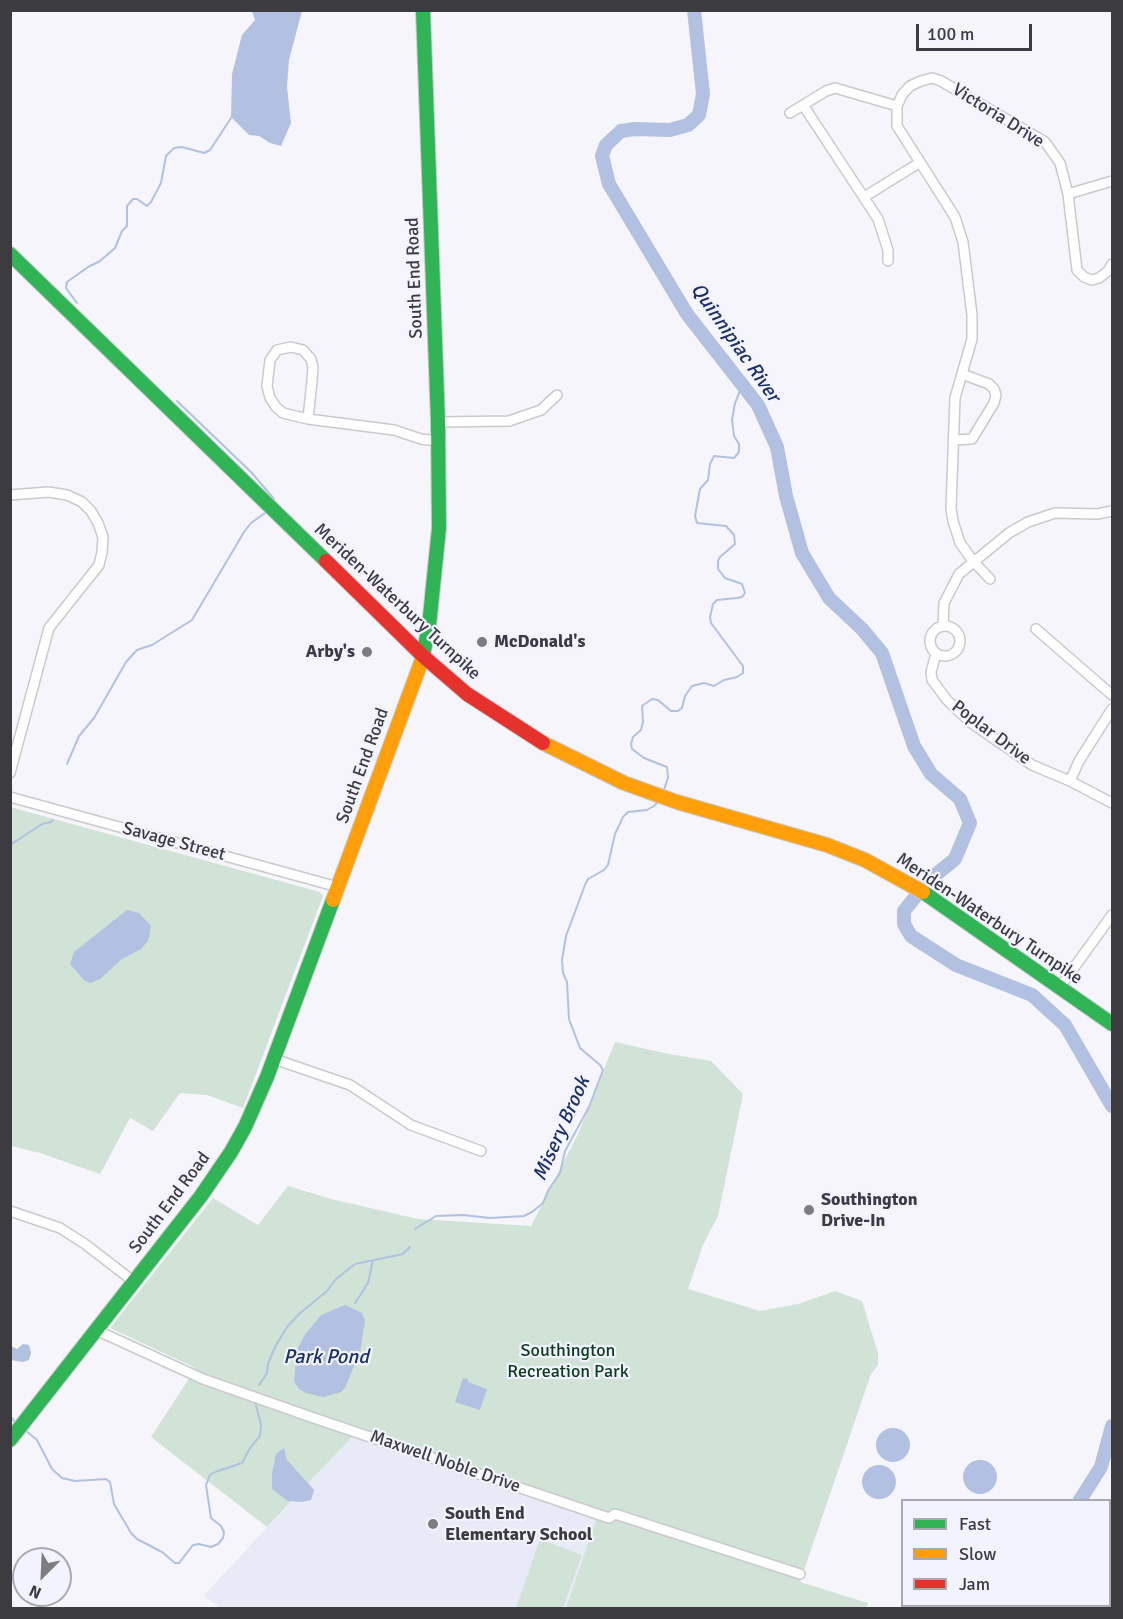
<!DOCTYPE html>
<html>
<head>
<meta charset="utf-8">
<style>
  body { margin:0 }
  #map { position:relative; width:1123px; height:1619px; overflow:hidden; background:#f5f5fb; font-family:Signika,sans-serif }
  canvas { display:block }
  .frame { position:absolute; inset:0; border:12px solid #3b3b40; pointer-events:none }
  .legend { position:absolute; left:901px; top:1499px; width:210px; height:108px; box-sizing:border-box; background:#f2f3fe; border:2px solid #a9a9b2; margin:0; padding:8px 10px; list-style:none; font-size:18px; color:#3b3b40 }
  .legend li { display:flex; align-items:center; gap:12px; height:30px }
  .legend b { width:30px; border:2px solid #a9a9b2 }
  .north { position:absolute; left:12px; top:1547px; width:60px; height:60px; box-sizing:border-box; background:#f2f3fe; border:2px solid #a9a9b2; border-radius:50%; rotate:204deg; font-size:16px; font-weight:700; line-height:24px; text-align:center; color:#3b3b40 }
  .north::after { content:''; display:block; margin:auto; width:21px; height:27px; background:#7c7c81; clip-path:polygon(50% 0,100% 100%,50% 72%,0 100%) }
  .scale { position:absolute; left:916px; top:24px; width:116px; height:27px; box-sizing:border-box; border:3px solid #3b3b40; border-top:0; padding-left:8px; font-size:18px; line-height:21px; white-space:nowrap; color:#3b3b40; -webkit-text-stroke:4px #f2f3fe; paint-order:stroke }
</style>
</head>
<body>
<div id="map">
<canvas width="1123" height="1619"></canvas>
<div class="frame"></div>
<ul class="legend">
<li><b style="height:8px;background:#30b455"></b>Fast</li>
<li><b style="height:8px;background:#ff9f0a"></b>Slow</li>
<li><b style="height:8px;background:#e5322d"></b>Jam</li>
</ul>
<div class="north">N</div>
<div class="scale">100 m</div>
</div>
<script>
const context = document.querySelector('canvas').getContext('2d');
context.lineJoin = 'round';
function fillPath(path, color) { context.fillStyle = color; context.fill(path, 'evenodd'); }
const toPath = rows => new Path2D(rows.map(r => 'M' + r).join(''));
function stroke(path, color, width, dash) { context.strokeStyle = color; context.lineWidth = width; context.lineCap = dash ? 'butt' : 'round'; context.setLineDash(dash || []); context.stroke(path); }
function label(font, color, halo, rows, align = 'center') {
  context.font = font + ' Signika,sans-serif'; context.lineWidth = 4.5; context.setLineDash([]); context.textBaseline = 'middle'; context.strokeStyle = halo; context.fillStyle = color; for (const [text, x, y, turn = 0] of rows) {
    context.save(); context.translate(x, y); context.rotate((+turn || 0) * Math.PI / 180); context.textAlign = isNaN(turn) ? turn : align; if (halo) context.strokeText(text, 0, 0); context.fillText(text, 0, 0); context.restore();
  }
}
fillPath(toPath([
  [354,1435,597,1520,566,1608,222,1608,203,1596]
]), '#e9eaf7');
fillPath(toPath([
  [10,807,320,892,323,896,243,1108,207,1095,180,1093,153,1131,130,1118,100,1174,40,1153,11,1146],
  [615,1042,669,1054,711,1061,743,1094,718,1216,703,1245,688,1289,760,1311,798,1304,835,1291,862,1301,878,1353,878,1365,871,1374,800,1582,868,1603,866,1608,566,1608,596,1520,354,1435,267,1527,151,1437,196,1368,110,1328,213,1198,258,1225,288,1186,331,1199,418,1219,531,1226,578,1134],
  [540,1539,582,1555,563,1608,516,1608]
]), '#d0e3d6');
fillPath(toPath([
  [252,11,302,11,289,60,287,87,291,123,281,146,270,143,259,136,249,135,231,117,232,74,242,35,255,20],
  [127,910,139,913,151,926,148,941,141,949,122,959,100,979,90,983,84,980,70,964,74,952],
  [345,1305,362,1313,365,1321,360,1352,345,1388,341,1392,323,1397,306,1393,299,1389,294,1381,297,1350,304,1336,321,1315],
  [23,1344,29,1345,31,1353,29,1360,23,1362,11,1360,11,1346,17,1349],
  [463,1378,468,1379,468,1382,487,1389,480,1410,455,1402],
  '876 1445a17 17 0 1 1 34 0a17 17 0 1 1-34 0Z',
  [284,1448,287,1460,314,1490,311,1500,302,1502,288,1501,272,1489,272,1473,276,1454],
  '963 1477a17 17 0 1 1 34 0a17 17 0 1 1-34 0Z',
  '862 1482a17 17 0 1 1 34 0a17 17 0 1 1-34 0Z'
]), '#b2c1e2');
stroke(toPath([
  [77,303,66,288,67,282,88,267,100,261,115,248,122,231,127,226,127,206,133,199,137,199,147,206,151,202,161,183,166,156,174,148,182,147,204,153,210,150,233,115],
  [177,401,252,473,274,499],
  [67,764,79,736,94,718,126,662,137,650,152,645,192,620,244,532,251,523,265,513],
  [664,790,668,778,667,767,644,758,632,749,631,744,633,737,641,730,643,722,642,706,652,699,658,700,671,711,678,711,682,708,685,696,692,686,704,683,714,686,724,680,737,677,743,673,743,666,711,623,710,617,713,604,717,600,737,598,742,597,745,593,742,584,725,578,718,569,718,561,720,557,735,544,734,535,726,526,697,523,695,516,700,489,708,480,710,464,714,456,734,458,739,452,739,444,734,436,732,420,735,403,742,386],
  [10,845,42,824,51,822,53,820],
  [415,1229,436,1216,463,1215,490,1218,524,1216,532,1212,543,1203,549,1189,560,1173,565,1151,589,1107,603,1070,600,1065,580,1048,569,1019,567,982,563,973,562,960,566,936,585,885,588,879,604,870,608,865,615,834,623,817,628,812,647,810,654,806,659,801],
  [355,1303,368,1283,373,1260],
  [259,1385,267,1373,268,1364,275,1347,287,1327,299,1314,327,1291,336,1279,355,1264,403,1254,410,1247],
  [10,1416,16,1423],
  [25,1430,37,1440,52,1469,62,1478,75,1481,106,1479,110,1482,114,1504,131,1533,137,1539,162,1552,175,1563,179,1563,193,1545,199,1544,211,1547,218,1544,223,1538,224,1532,221,1526,211,1518,206,1485,210,1475,215,1472,242,1463,250,1448,260,1436,261,1425,256,1405]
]), '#b2c1e2', 2);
stroke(toPath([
  [694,10,703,94,699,115,688,125,670,130,635,129,621,131,606,145,602,156,609,184,687,314,758,405,777,447,786,496,802,553,829,598,862,629,882,653,914,746,931,774,960,799,970,823,955,859,928,881,904,911,904,924,911,936,956,965,1032,995,1065,1025,1112,1106],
  [1080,1500,1101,1467,1112,1426],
  [1110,1571,1112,1571]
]), '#b2c1e2', 14);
const street = toPath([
  [803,105,878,219,888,250,888,261],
  [790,113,826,91,835,88,897,106],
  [1068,194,1112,181],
  [864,197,919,163],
  [308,419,312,381,313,367,311,359,303,350,291,347,277,350,270,360,267,386,270,398,276,407,283,413,308,419,394,430,421,439,438,441],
  [438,422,509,421,541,410,557,395],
  [953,440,972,439,994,403,996,395,994,389,989,384,962,374],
  [10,495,48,492,67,495,82,502,91,511,98,523,103,537,102,552,99,565,49,628,10,773],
  [990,579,973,561,960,543,953,521,951,508,955,398,972,339,972,315,963,242,955,217,897,126,897,106,902,95,910,86,921,81,932,78,941,81,1045,142,1060,163,1068,194,1077,270,1084,277,1092,280,1099,278,1108,271,1112,264],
  '930 641a15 15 0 1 1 30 0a15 15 0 1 1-30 0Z',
  [943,626,944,603,959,574,1009,533,1028,522,1055,513,1097,514,1112,511],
  [1036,629,1112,695],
  [936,654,931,672,932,680,947,700,970,722,1032,765,1070,781,1112,803],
  [1070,781,1079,761,1112,709],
  [10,797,338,887],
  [1060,987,1112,915],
  [274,1059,350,1085,411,1125,481,1151],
  [10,1211,60,1228,85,1244,133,1281],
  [96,1330,203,1379,311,1417,609,1518,615,1514,800,1574]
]);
const fast = toPath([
  [10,254,326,561],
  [422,660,429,626,439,528,438,422,423,10],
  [923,892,1112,1024],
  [10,1440,201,1196,231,1152,245,1127,267,1077,333,900]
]);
const slow = toPath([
  [543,743,624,783,677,802,827,845,865,860,923,892],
  [333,900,422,660]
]);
const jam = toPath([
  [326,561,423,656,467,694,543,743]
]);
stroke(street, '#cacace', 12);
stroke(fast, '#cacace', 16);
stroke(slow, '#cacace', 16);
stroke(jam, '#cacace', 16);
stroke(street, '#fefefe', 9);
stroke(fast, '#30b455', 14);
stroke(slow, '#ff9f0a', 14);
stroke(jam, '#e5322d', 14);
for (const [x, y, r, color] of [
  [482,642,6,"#7c7c81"],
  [367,652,6,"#7c7c81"],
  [809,1210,6,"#7c7c81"],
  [433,1524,6,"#7c7c81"]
]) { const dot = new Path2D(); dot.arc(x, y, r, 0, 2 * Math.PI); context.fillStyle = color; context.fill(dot); stroke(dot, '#f2f3fe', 2); }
label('18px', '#3b3b40', '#f2f3fe', [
  ["Victoria Drive",998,116,32],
  ["South End Road",415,278,-92],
  ["Meriden-Waterbury Turnpike",397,602,43],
  ["Poplar Drive",991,733,37],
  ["South End Road",363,766,-70],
  ["Savage Street",174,842,15],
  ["Meriden-Waterbury Turnpike",989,919,34],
  ["South End Road",170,1203,-53],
  ["Maxwell Noble Drive",445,1462,19]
]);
label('bold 18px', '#3b3b40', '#f2f3fe', [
  ["McDonald's",494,642],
  ["Arby's",355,652,"right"],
  ["Southington",821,1200],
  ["Drive-In",821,1221],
  ["South End",445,1514],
  ["Elementary School",445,1535]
], 'left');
label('18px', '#0a3c1a', '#f2f3fe', [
  ["Southington",568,1351],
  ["Recreation Park",568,1372]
]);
label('italic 20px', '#1a3066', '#f2f3fe', [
  ["Quinnipiac River",735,343,55],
  ["Misery Brook",562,1129,-66],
  ["Park Pond",326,1358]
]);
</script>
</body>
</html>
